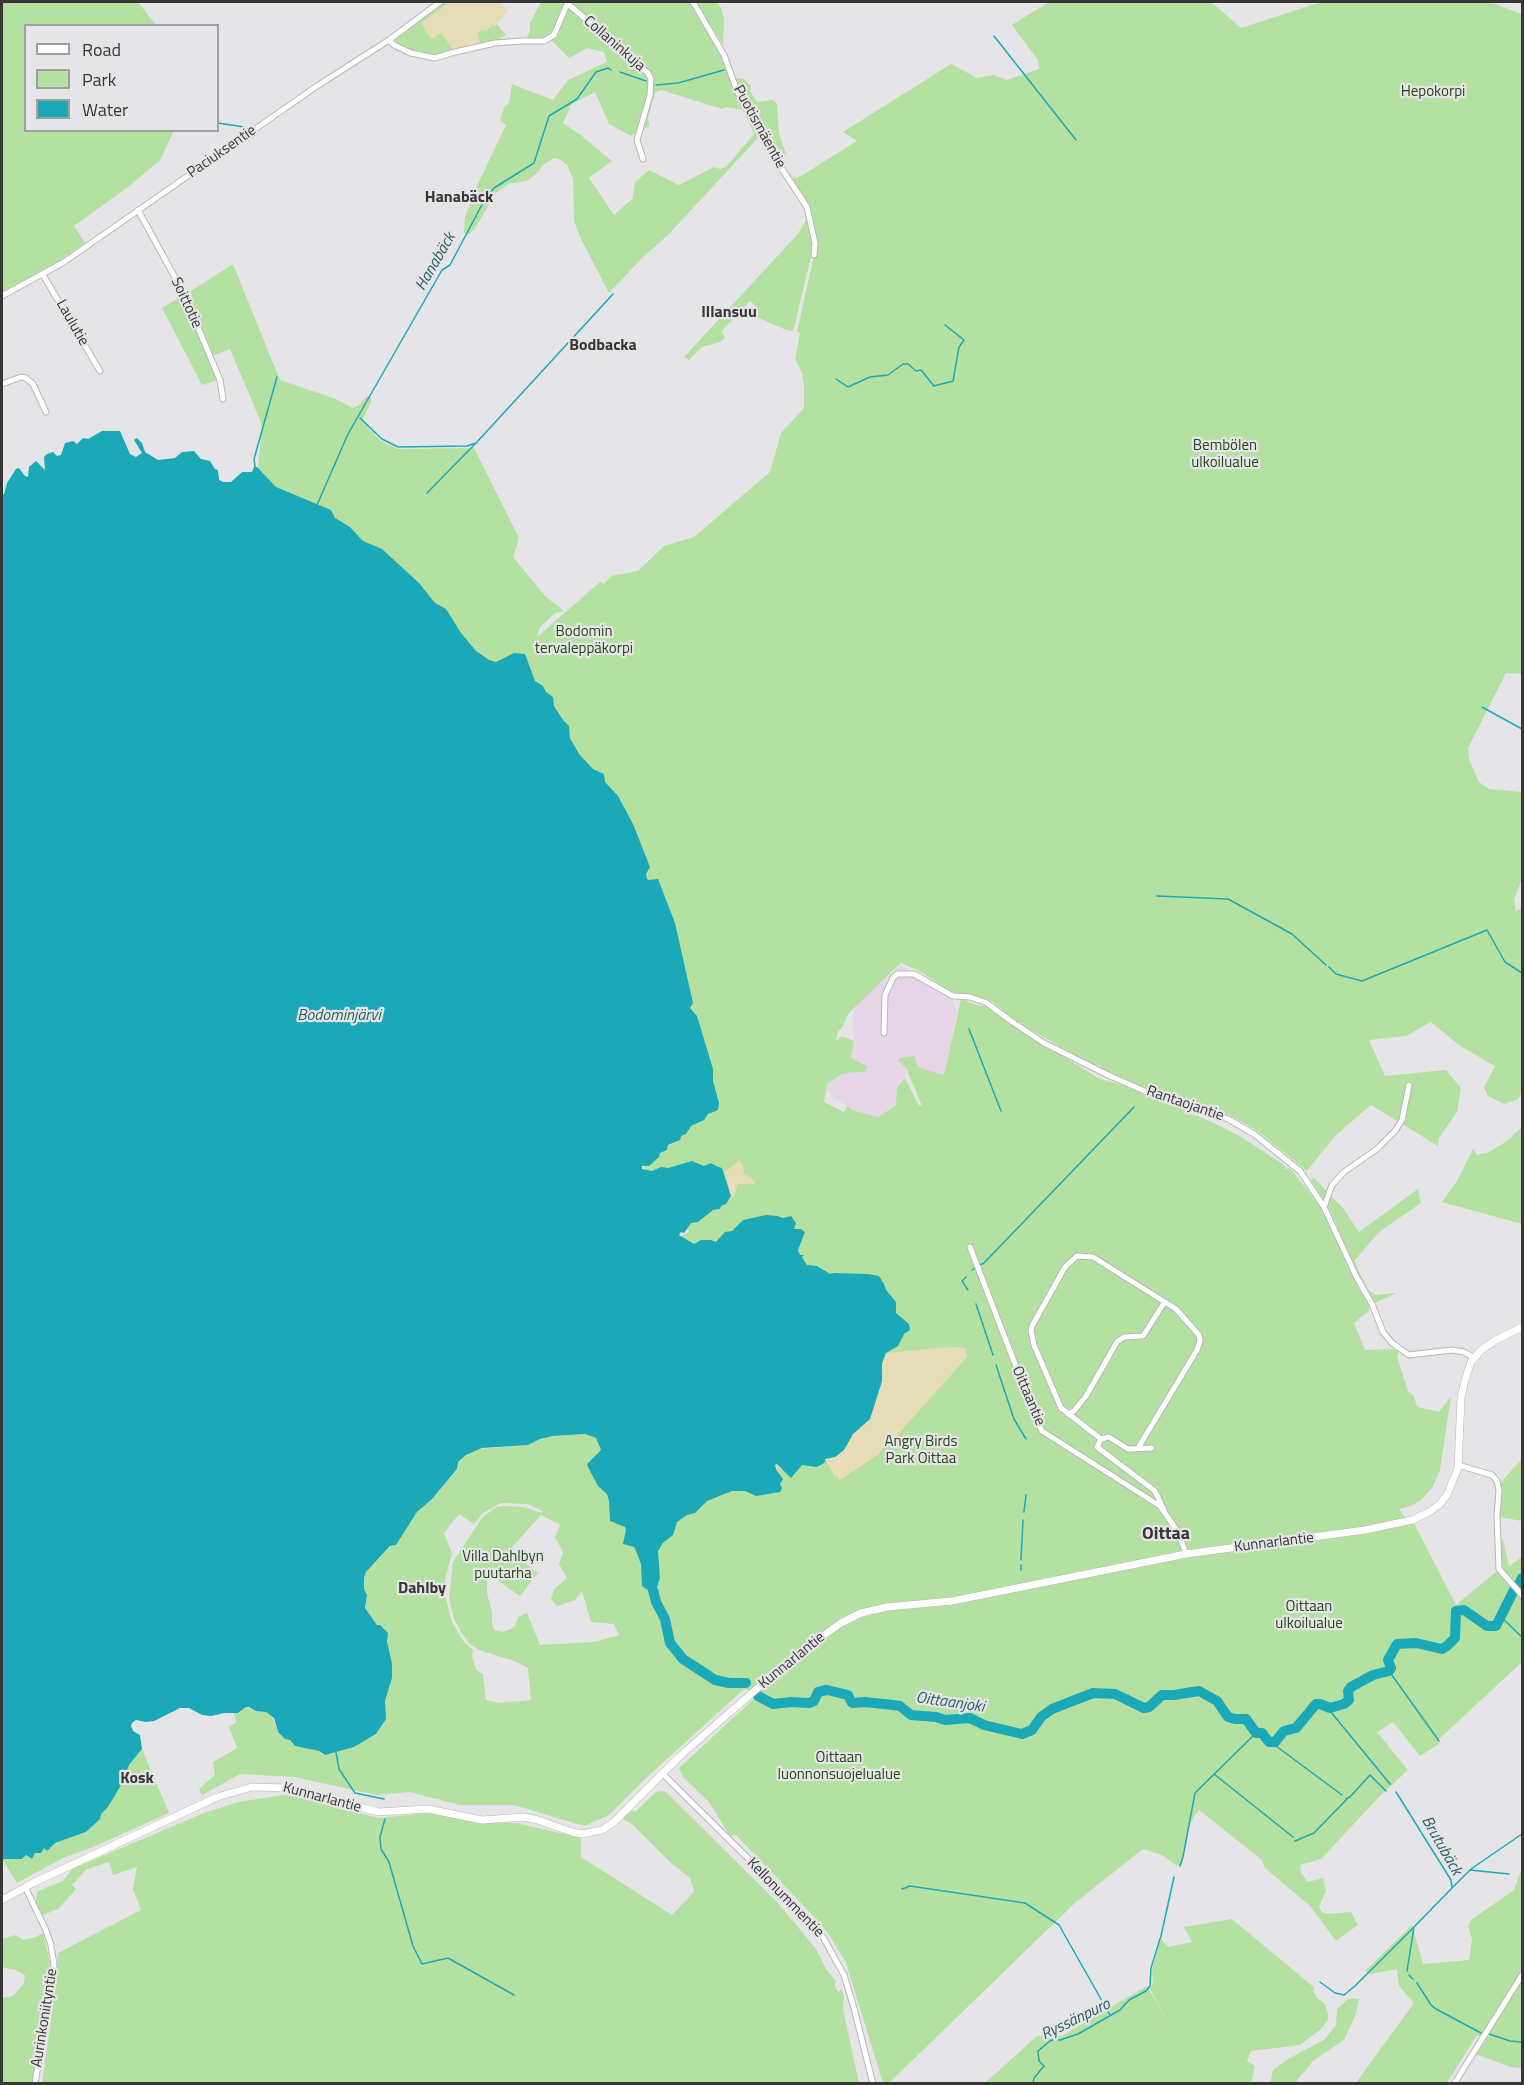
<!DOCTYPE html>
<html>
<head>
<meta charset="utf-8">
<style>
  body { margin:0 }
  #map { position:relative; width:1524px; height:2085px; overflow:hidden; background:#e5e5e7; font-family:"Titillium Web",sans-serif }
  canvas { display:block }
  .frame { position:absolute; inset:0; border:3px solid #373737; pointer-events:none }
  .legend { position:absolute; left:24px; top:24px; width:195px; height:108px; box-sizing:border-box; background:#e5e5e7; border:2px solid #9f9fa1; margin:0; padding:8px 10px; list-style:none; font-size:18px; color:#373737 }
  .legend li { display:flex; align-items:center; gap:12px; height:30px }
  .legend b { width:30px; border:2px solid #9f9fa1 }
</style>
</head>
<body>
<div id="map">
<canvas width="1524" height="2085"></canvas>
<div class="frame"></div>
<ul class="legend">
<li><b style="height:8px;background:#fff"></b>Road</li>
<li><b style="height:16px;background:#b4e1a1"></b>Park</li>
<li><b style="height:16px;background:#1ba9b8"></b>Water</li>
</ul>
</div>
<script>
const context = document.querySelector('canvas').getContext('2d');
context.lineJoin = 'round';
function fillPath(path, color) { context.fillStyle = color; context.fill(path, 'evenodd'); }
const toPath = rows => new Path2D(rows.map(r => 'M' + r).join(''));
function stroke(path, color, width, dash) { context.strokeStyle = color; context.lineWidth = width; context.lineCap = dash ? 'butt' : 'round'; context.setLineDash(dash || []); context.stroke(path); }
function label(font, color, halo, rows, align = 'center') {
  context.font = font + ' "Titillium Web",sans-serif'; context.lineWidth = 4.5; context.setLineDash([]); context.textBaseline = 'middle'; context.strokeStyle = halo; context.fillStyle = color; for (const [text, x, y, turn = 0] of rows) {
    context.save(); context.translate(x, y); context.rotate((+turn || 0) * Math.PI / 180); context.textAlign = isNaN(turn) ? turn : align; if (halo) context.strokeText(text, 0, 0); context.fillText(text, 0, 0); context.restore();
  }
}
fillPath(toPath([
  [901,965,951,993,957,1012,944,1075,898,1061,906,1068,905,1078,897,1087,896,1105,878,1117,852,1110,822,1088,844,1073,864,1072,868,1065,851,1058,854,1041,853,1013,858,1003]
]), '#e6d5e7');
fillPath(toPath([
  [2,2,138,2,156,25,26,26,26,130,174,131,160,160,128,187,74,226,85,243,45,270,2,292],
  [445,2,450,2,422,23,442,33,453,50,480,44,477,33,493,24,495,26,497,24,506,35,493,43,433,57,402,48,394,42,396,39],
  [541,2,692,2,721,53,759,131,757,139,667,236,644,256,609,293,580,237,574,221,573,179,567,165,561,160,554,158,543,165,538,172,527,181,508,184,496,193,474,230,468,235,464,232,465,217,477,186,506,125,500,120,504,107,509,103,512,84,553,100,568,80,607,62,604,52,587,48,569,58,549,38,526,39,530,32,530,23],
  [661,90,722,109,727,107,743,110,754,134,726,167,720,169,714,167,679,185,649,170,635,182,633,198,614,215,589,178,612,161,582,136,563,123,572,104,595,92,609,124,631,136,649,126,648,118,655,93],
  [696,2,717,2,721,8,724,18,723,45],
  [1049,2,1211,2,1241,28,1321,2,1490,2,1522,14,1522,674,1506,673,1468,748,1469,759,1479,782,1489,789,1522,792,1522,878,1514,900,1516,911,1522,908,1522,1092,1518,1099,1504,1104,1488,1096,1484,1087,1495,1066,1460,1046,1431,1022,1406,1036,1369,1040,1385,1076,1446,1070,1461,1088,1457,1112,1439,1138,1438,1146,1371,1105,1335,1136,1307,1171,1256,1130,1229,1115,1162,1095,1107,1072,1099,1065,1092,1065,1014,1020,992,1001,986,999,982,1001,965,993,954,994,921,972,901,963,848,1014,842,1028,838,1031,836,1041,842,1036,854,1041,851,1058,868,1066,864,1072,844,1073,827,1084,824,1102,844,1112,847,1106,852,1110,878,1117,896,1105,897,1087,905,1078,919,1106,922,1106,906,1068,898,1061,900,1058,914,1056,918,1067,944,1075,961,999,979,1006,986,1006,1010,1024,1100,1079,1125,1086,1160,1102,1185,1109,1184,1113,1198,1116,1218,1125,1243,1138,1284,1165,1286,1169,1290,1168,1319,1205,1341,1246,1359,1289,1369,1305,1369,1311,1354,1323,1365,1350,1393,1349,1399,1352,1397,1357,1408,1391,1414,1396,1417,1407,1439,1412,1451,1396,1440,1470,1432,1488,1421,1500,1411,1506,1399,1509,1404,1516,1415,1525,1456,1605,1496,1572,1502,1569,1499,1561,1499,1540,1503,1540,1509,1566,1522,1557,1522,1662,1438,1740,1439,1744,1420,1756,1393,1722,1377,1732,1408,1770,1382,1794,1321,1859,1300,1865,1301,1873,1308,1882,1323,1878,1326,1891,1319,1907,1322,1912,1328,1914,1351,1912,1358,1925,1336,1941,1310,1906,1265,1868,1262,1860,1199,1810,1194,1816,1187,1833,1182,1865,1177,1866,1162,1855,1143,1849,1076,1902,889,2083,883,2083,846,1963,831,1938,821,1924,736,1835,730,1836,709,1802,683,1777,679,1768,758,1695,744,1689,645,1779,609,1815,584,1826,514,1805,460,1805,410,1792,376,1795,295,1777,240,1774,202,1795,199,1789,215,1775,213,1762,237,1748,229,1727,236,1722,234,1713,240,1712,246,1707,256,1711,266,1712,272,1717,278,1732,285,1739,289,1740,295,1746,319,1751,323,1755,354,1747,376,1734,383,1724,385,1701,392,1678,386,1631,380,1626,377,1625,365,1608,367,1595,364,1589,364,1578,366,1572,391,1546,396,1545,417,1512,432,1499,453,1475,457,1469,457,1463,466,1455,480,1449,528,1445,540,1439,553,1436,585,1434,596,1438,601,1449,618,1472,649,1591,656,1590,660,1574,657,1564,658,1551,677,1522,707,1501,725,1492,780,1479,776,1464,782,1470,781,1467,823,1461,835,1457,861,1426,840,1277,817,1273,801,1264,798,1248,801,1235,782,1218,725,1242,696,1249,679,1237,689,1232,689,1230,685,1230,689,1224,713,1210,719,1209,721,1206,726,1204,730,1197,643,1176,645,1164,668,1148,667,1145,671,1145,677,1140,262,484,258,468,262,425,230,349,212,356,186,294,233,264,280,380,336,399,353,408,358,406,366,397,371,397,371,402,362,421,381,441,397,449,474,448,519,538,513,557,545,596,564,611,555,613,540,627,537,637,600,582,604,584,611,576,638,571,664,546,694,537,770,472,781,433,804,408,804,387,802,373,795,359,800,333,797,332,817,242,809,206,792,179,801,176,857,141,843,132,951,64,977,78,994,75,1007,80,1039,69,1038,60,1012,25],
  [501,1503,528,1504,543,1511,542,1513,523,1507,504,1506,496,1507,482,1518,453,1562,449,1597,453,1617,462,1634,470,1644,479,1650,514,1661,528,1668,531,1700,499,1703,486,1700,483,1674,476,1670,472,1655,473,1650,464,1642,452,1622,445,1595,445,1579,452,1554,444,1533,459,1514,474,1524,483,1513],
  [541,1515,560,1525,555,1537,563,1552,559,1564,567,1578,554,1589,551,1599,557,1606,575,1600,582,1591,591,1622,614,1624,619,1635,594,1642,540,1645,527,1613,518,1617,515,1626,509,1630,502,1632,494,1630,492,1623,492,1613,487,1593,487,1578,490,1575,520,1596,538,1573,509,1551],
  [736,78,744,79,751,86,750,91,757,102,773,100,777,104,779,133,786,154,785,157,779,161,771,142,771,133,762,125,740,90],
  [808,217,813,243,812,253,793,331,784,329,752,315,755,305,750,301,722,331,725,338,720,342,702,347,689,360,684,357,797,235],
  [182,296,217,380,202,385,162,308],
  [1522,1127,1522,1224,1442,1202,1457,1181,1473,1149,1477,1155,1489,1152,1507,1141],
  [1314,1178,1343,1208,1359,1232,1418,1189,1421,1203,1379,1232,1355,1260,1357,1268,1369,1291,1376,1295,1396,1293,1375,1303,1360,1279,1330,1210,1311,1180],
  [1522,1459,1522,1521,1499,1517,1500,1483],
  [142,1749,169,1813,91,1848,63,1858,17,1883,2,1859,22,1859,26,1855,32,1859,35,1853,44,1848,48,1849,55,1843,86,1832,100,1819,101,1814,108,1807,123,1782,129,1765],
  [662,1791,666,1792,778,1903,816,1949,826,1969,836,1981,835,1985,836,1989,839,1992,841,1989,844,1996,843,2009,859,2083,42,2083,57,1977,58,1953,141,1910,133,1889,137,1867,113,1875,109,1862,87,1869,72,1885,76,1889,58,1909,41,1916,36,1906,36,1896,38,1891,63,1881,72,1869,204,1813,238,1802,284,1795,300,1797,337,1808,379,1818,428,1813,482,1823,517,1823,581,1838,581,1857,672,1915,694,1892,690,1878,672,1864,633,1825,622,1818,633,1810,635,1812,656,1792],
  [1522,1868,1522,2068,1510,2067,1476,2054,1486,2041,1477,2035,1447,2083,1355,2084,1414,2003,1399,1986,1397,1969,1371,1974,1365,1971,1412,1925,1423,1964,1469,1960,1472,1939,1468,1926,1471,1920,1514,1890],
  [1232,1919,1315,1988,1313,1990,1317,1998,1325,2004,1328,2014,1328,2020,1321,2029,1300,2045,1251,2051,1247,2061,1255,2066,1251,2082,1252,2083,985,2083,1037,2036,1062,2036,1147,1986,1167,2020,1150,1989,1153,1982,1152,1970,1161,1939,1168,1947,1192,1942,1184,1927],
  [43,1933,50,1963,32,2083,2,2083,2,1998,13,1996,24,1983,25,1975,15,1970,2,1967,2,1955,3,1953,2,1939,16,1935,23,1940,36,1937],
  [1349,1998,1359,1999,1356,2014,1344,2040,1313,2061,1295,2083,1270,2083,1273,2070,1288,2059,1324,2040,1336,2025,1337,2009]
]), '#b4e1a1');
fillPath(toPath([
  [450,2,504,2,501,5,508,10,495,26,493,24,486,32,484,30,477,33,480,44,453,50,442,33,431,39,421,23],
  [740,1161,743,1165,744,1174,755,1181,754,1184,738,1184,734,1197,731,1198,725,1172,737,1162],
  [959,1347,966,1349,967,1357,894,1439,886,1444,879,1454,843,1478,839,1480,837,1476,835,1477,825,1459,844,1450,853,1434,870,1419,882,1381,882,1363,886,1353,937,1348]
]), '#e6dcb7');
fillPath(toPath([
  [102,431,120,431,130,454,136,457,142,453,134,440,137,438,142,443,145,452,158,460,175,458,182,452,194,451,201,459,210,461,215,469,218,470,219,480,223,482,231,482,242,472,252,472,254,467,257,467,276,487,331,510,335,518,350,527,363,541,382,549,419,583,435,603,446,609,461,633,476,651,489,660,496,662,514,653,525,654,535,681,543,686,546,692,553,697,554,706,563,720,569,726,570,738,579,754,593,769,604,774,605,782,618,796,633,824,650,867,646,874,647,879,649,880,658,879,675,923,693,1003,690,1008,697,1016,713,1069,713,1081,719,1103,718,1110,708,1114,704,1120,691,1126,686,1134,681,1136,680,1140,668,1145,667,1150,660,1153,659,1157,649,1166,642,1166,642,1169,652,1171,661,1167,668,1168,692,1161,704,1166,711,1163,718,1167,722,1168,731,1196,726,1204,721,1206,720,1209,713,1210,698,1222,691,1223,684,1233,681,1232,679,1235,694,1244,701,1240,711,1240,716,1242,725,1232,732,1231,743,1220,766,1215,777,1216,783,1218,791,1216,796,1223,794,1229,801,1229,805,1232,798,1250,800,1255,804,1255,802,1257,803,1259,807,1265,817,1266,830,1274,834,1273,868,1274,879,1276,884,1284,886,1290,896,1302,896,1313,909,1324,910,1330,904,1334,898,1346,886,1353,882,1363,882,1381,870,1419,853,1434,844,1450,835,1457,825,1459,826,1464,824,1461,824,1463,817,1467,802,1465,791,1478,777,1464,775,1465,777,1471,783,1479,780,1484,782,1488,780,1492,756,1496,745,1491,732,1491,707,1501,695,1513,687,1515,677,1522,673,1535,663,1543,658,1551,660,1578,656,1590,649,1591,642,1586,641,1564,636,1551,634,1547,623,1544,626,1530,625,1527,610,1521,609,1501,607,1494,598,1486,588,1467,587,1464,601,1450,596,1438,585,1434,553,1436,540,1439,528,1445,482,1448,466,1455,458,1462,457,1469,453,1474,432,1499,417,1512,396,1545,390,1546,366,1572,364,1578,364,1589,367,1595,365,1608,377,1625,380,1625,388,1633,387,1641,392,1664,392,1678,385,1701,386,1719,376,1734,354,1747,325,1755,319,1751,295,1746,290,1740,285,1739,278,1732,274,1718,266,1712,256,1711,249,1707,246,1707,238,1713,224,1713,211,1716,202,1715,189,1708,180,1708,154,1721,146,1722,136,1720,132,1723,131,1726,133,1731,140,1735,142,1749,129,1765,123,1782,108,1807,101,1814,100,1819,86,1832,55,1843,47,1851,44,1848,41,1853,35,1853,32,1859,26,1855,22,1859,2,1859,2,495,4,494,7,483,16,469,19,468,25,476,28,477,29,467,36,461,45,470,44,457,47,454,53,452,57,456,61,455,65,443,73,441,77,444,83,438,88,439]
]), '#1ba9b8');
stroke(toPath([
  [994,36,1076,140],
  [620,72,646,81],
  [656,85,678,83,724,70],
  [218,123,244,127],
  [836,379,848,387,870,377,888,375,903,364,908,364,916,371,921,370,934,386,953,381,959,347,964,340,945,325],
  [360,418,382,439,398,447,467,446,476,443],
  [255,467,254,459,277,377],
  [427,493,477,442,613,294],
  [317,505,348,434,442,270,450,265,485,199,494,188,534,163,549,116,577,99,596,72,608,68,611,70],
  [1482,707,1522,729],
  [1157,896,1228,899,1292,934,1326,965],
  [1329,967,1336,974,1362,981,1487,930,1505,962,1522,973],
  [969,1029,1001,1111],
  [980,1265,984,1263,1134,1107],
  [972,1270,975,1268],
  [966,1277,962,1281,968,1290],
  [976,1304,993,1355],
  [996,1365,1014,1419,1026,1439],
  [1024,1512,1026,1495],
  [1021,1560,1023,1520],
  [1021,1570,1021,1565],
  [1501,1617,1522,1637],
  [1389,1671,1439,1741],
  [1326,1706,1390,1784],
  [1272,1743,1342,1795],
  [336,1752,339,1769,355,1793,384,1799],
  [1214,1774,1293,1837],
  [1396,1792,1451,1880,1452,1888,1414,1927,1407,1971],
  [1346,1799,1350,1797,1370,1775,1386,1791],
  [385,1819,380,1837,381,1849,389,1862,413,1946,422,1964,448,1958,514,1995],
  [1295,1841,1314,1833,1347,1799],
  [1180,1866,1183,1857,1195,1793,1256,1733],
  [1471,1869,1522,1834],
  [1452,1888,1470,1870,1509,1874],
  [902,1889,910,1886,1025,1903,1059,1925,1110,2015],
  [1409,1975,1413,1979],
  [1320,1982,1335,1993,1344,1995,1355,1986,1413,1928],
  [1417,1983,1431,2005,1436,2009,1481,2033],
  [1489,2034,1510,2041,1522,2042],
  [1033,2084,1034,2078,1044,2066,1039,2061,1038,2051,1050,2041,1055,2039,1060,2040,1078,2034,1120,2010,1129,2000,1146,1991,1150,1986,1151,1968,1161,1936,1174,1877]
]), '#1ba9b8', 1.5);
stroke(toPath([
  [1519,1584,1522,1578],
  [653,1590,656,1602,665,1619,670,1643,683,1659,715,1680,729,1683,746,1683],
  [758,1696,773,1704,791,1702,809,1703,814,1701,818,1692,827,1690,848,1695,852,1703,865,1702,893,1705,900,1706,911,1715,936,1717,945,1720,970,1718,984,1725,1022,1734,1032,1730,1041,1717,1052,1709,1093,1693,1115,1694,1144,1708,1149,1707,1162,1695,1174,1695,1199,1691,1217,1701,1228,1717,1235,1719,1246,1719,1256,1733,1262,1733,1269,1742,1275,1742,1284,1731,1296,1728,1316,1704,1320,1704,1330,1708,1344,1704,1349,1700,1348,1691,1351,1687,1373,1675,1389,1671,1391,1668,1388,1660,1397,1644,1416,1643,1442,1649,1447,1646,1455,1638,1456,1611,1464,1610,1487,1626,1496,1626,1514,1590]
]), '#1ba9b8', 10);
const street = toPath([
  [693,2,724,55,737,91,778,163,807,207,815,243,814,255],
  [567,3,648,73,651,79,650,95,637,140,643,159],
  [389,40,394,45,411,53,435,58,451,53,495,43,522,41,544,41,554,35,568,2],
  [138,210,184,294,220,380,223,399],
  [43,275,100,371],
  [2,296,64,262,317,86,389,40,440,2],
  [2,384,21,377,26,378,33,384,46,412],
  [884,1033,885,995,893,978,897,974,914,974,953,996,970,997,987,1003,1011,1021,1044,1043,1108,1075,1149,1093,1228,1119,1254,1134,1300,1171,1324,1207,1356,1276,1372,1304,1383,1332,1392,1343,1409,1355,1452,1350,1464,1352,1474,1358],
  [1324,1207,1332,1185,1344,1172,1377,1149,1395,1131,1402,1120,1409,1085],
  [970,1247,1037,1421,1042,1431,1160,1506,1178,1532,1186,1554],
  [1068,1414,1074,1411,1086,1396,1117,1342,1124,1337,1143,1336,1164,1303],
  [1101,1439,1061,1408,1034,1345,1031,1331,1032,1326,1065,1267,1077,1256,1093,1257,1176,1309,1199,1335,1200,1341,1197,1350,1138,1448],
  [1152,1448,1128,1449,1109,1437,1101,1439,1097,1447,1155,1491,1164,1510],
  [1458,1465,1492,1475,1497,1481,1499,1490,1497,1516,1499,1569,1522,1595],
  [663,1774,785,1895,823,1937,844,1975,854,2008,873,2084],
  [25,1887,45,1928,51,1945,54,1965,35,2084],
  [1454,2084,1522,1975]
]);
const secondary = toPath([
  [2,1900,33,1883,217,1797,252,1787,287,1788,379,1812,428,1809,482,1820,524,1817,538,1820,572,1832,582,1834,602,1830,614,1822,678,1758,722,1719,796,1655,841,1623,861,1613,887,1607,952,1601,1186,1554,1365,1530,1412,1520,1429,1512,1439,1505,1447,1495,1458,1468,1461,1398,1465,1380,1471,1362,1481,1350,1496,1340,1522,1327]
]);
stroke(street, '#b7b7b9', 7);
stroke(secondary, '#b7b7b9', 8);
stroke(street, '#fff', 5);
stroke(secondary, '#fff', 7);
label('15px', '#373737', '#e5e5e7', [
  ["Collaninkuja",614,44,41],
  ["Puotismäentie",759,127,61],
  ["Paciuksentie",222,152,-35],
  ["Soittotie",186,303,65],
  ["Laulutie",72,323,60],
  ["Rantaojantie",1185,1104,19],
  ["Oittaantie",1028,1396,67],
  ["Kunnarlantie",1274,1543,-7],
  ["Kunnarlantie",792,1661,-39],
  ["Kunnarlantie",322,1798,15],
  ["Kellonummentie",785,1898,46],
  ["Aurinkoniityntie",45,2018,-81]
]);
label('15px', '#274717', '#e5e5e7', [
  ["Hepokorpi",1433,92],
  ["Bembölen",1225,446],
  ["ulkoilualue",1225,463],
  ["Bodomin",584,632],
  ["tervaleppäkorpi",584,649],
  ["Angry Birds",921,1442],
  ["Park Oittaa",921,1459],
  ["Villa Dahlbyn",503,1557],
  ["puutarha",503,1574],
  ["Oittaan",1309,1607],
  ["ulkoilualue",1309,1624],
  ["Oittaan",839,1758],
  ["luonnonsuojelualue",839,1775]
]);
label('bold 16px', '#373737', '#e5e5e7', [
  ["Hanabäck",459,198],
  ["Illansuu",729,313],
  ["Bodbacka",603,346],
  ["Dahlby",422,1589],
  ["Kosk",137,1779]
]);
label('italic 16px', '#2a5e64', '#e5e5e7', [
  ["Hanabäck",436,262,-60],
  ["Bodominjärvi",339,1016],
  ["Oittaanjoki",950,1703,8],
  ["Brutubäck",1441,1846,60],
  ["Ryssänpuro",1076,2020,-26]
]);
label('bold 18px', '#373737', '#e5e5e7', [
  ["Oittaa",1166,1535]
]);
</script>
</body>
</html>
